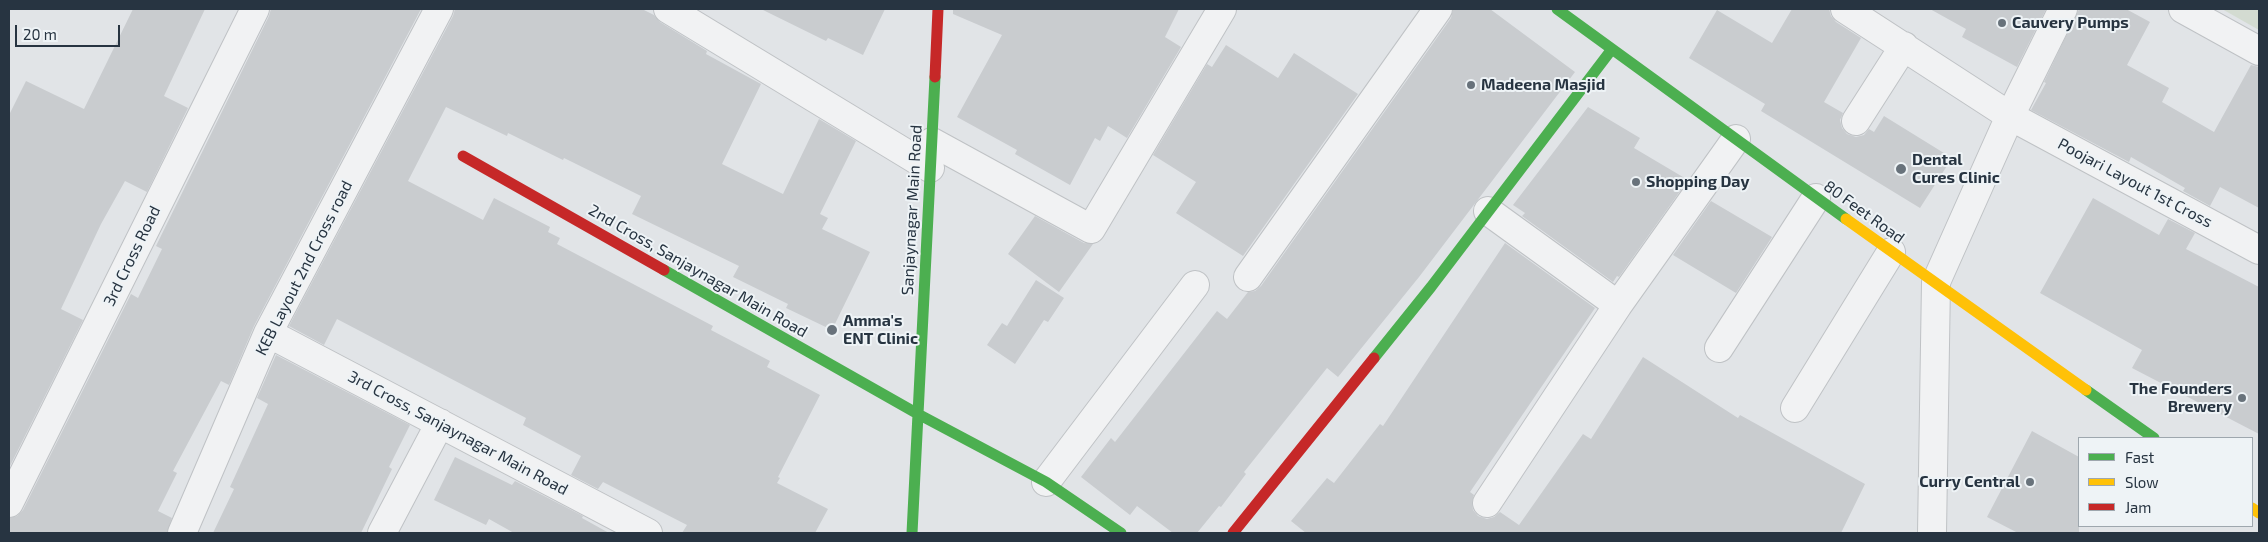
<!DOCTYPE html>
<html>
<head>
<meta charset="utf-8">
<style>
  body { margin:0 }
  #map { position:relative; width:2268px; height:542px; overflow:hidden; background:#e1e4e7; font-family:"Exo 2",sans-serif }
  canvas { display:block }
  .frame { position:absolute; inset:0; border:10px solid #273441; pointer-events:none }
  .legend { position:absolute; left:2078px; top:437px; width:175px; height:90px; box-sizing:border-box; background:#eef3f6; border:1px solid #9ea7ae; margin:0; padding:6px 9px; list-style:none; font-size:15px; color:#273441 }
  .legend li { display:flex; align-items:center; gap:10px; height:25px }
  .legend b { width:25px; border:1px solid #9ea7ae }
  .scale { position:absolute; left:15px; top:25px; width:105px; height:22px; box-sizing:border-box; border:2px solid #273441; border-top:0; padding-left:6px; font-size:15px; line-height:18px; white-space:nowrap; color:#273441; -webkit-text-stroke:4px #eef3f6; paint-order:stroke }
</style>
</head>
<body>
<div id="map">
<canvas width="2268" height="542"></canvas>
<div class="frame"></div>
<ul class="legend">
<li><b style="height:6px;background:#4caf50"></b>Fast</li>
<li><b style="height:6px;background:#ffc107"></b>Slow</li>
<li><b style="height:6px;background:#c62828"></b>Jam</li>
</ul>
<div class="scale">20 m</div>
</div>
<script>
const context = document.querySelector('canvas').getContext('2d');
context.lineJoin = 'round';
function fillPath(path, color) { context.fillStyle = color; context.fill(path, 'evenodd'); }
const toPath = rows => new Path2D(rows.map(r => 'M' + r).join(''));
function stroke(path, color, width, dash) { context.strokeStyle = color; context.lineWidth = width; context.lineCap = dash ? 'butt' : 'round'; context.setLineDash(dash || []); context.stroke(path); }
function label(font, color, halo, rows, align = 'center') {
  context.font = font + ' "Exo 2",sans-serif'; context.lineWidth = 4; context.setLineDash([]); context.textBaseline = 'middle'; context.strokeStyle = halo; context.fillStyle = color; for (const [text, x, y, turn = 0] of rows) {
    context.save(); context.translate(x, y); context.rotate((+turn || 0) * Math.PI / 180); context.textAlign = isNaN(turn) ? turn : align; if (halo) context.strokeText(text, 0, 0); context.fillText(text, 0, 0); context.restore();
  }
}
fillPath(toPath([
  [2222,9,2259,9,2259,30]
]), '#d3dbd1');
fillPath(toPath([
  [133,9,205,9,164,96,188,108,147,192,125,181,101,224,61,309,83,320,9,468,9,115,26,81,84,109],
  [271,9,421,9,254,326,229,385,221,381,173,471,177,473,158,511,172,518,167,533,9,533,9,518,17,516,23,510,131,294,138,298,162,249,156,246,269,16],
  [455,9,642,9,654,15,660,22,707,51,706,54,761,84,722,164,783,194,819,119,856,141,820,214,828,218,822,229,870,252,832,330,786,308,788,304,733,277,739,266,632,214,641,196,564,158,563,160,508,133,507,136,446,107,408,181,483,220,494,198,550,227,548,232,560,238,557,244,713,326,711,330,770,361,767,367,820,395,778,477,780,478,777,483,828,509,815,533,682,533,687,525,603,482,598,489,571,475,581,456,523,425,526,418,337,319,324,345,289,326,453,16],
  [761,9,885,9,863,55,828,38,826,41],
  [953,9,1179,9,1165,37,1181,47,1127,138,1108,126,1100,141,1095,138,1070,185,1015,154,1017,150,957,117,1002,35,953,14],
  [1453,9,1490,9,1575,72,1419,277,1338,377,1327,368,1244,472,1246,474,1221,507,1219,506,1197,533,1173,533,1137,506,1130,515,1081,477,1111,438,1115,442,1217,311,1227,319,1248,292,1255,291,1261,286,1451,18],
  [1792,9,1829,9,1831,16,1836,22,1861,38,1824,102,1843,113,1840,120,1842,128,1847,134,1856,137,1864,135,1869,129,1874,132,1884,116,1952,158,1920,208,1761,111,1765,104,1689,58,1717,10,1772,43],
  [1930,9,2046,9,2017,67,1962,37,1966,29],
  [2079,9,2126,9,2150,22,2127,65,2169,88,2162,102,2214,132,2251,65,2259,67,2259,208,2220,187,2210,206,2183,191,2185,188,2131,157,2129,162,2031,110,2046,83,2044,82],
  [1226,45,1278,78,1294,53,1358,94,1243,256,1176,213,1196,182,1153,155,1207,64,1212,67],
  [1588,107,1640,138,1634,148,1688,180,1619,277,1617,276,1613,282,1522,216,1525,213,1513,205],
  [2093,198,2159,235,2168,219,2195,233,2186,249,2259,287,2259,434,2132,368,2142,350,2040,293],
  [1711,201,1772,237,1736,293,1673,255],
  [1035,216,1084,243,1093,244,1059,292,1008,254],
  [1505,243,1595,308,1470,492,1474,495,1472,502,1473,510,1478,516,1487,519,1494,517,1500,512,1519,525,1583,434,1591,439,1643,357,1738,418,1740,415,1865,484,1841,533,1306,533,1291,521,1327,478,1334,483,1380,424,1383,426],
  [1036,280,1064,298,1048,322,1044,320,1015,364,987,345,1002,323,1007,326],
  [276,355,410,425,389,467,392,469,361,533,213,533,234,489,230,487,268,404,257,398],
  [2032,431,2079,457,2079,533,2018,533,1987,517],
  [455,457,512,485,515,481,583,516,582,518,609,533,514,533,489,519,486,525,434,500]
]), '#c9cccf');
const street = toPath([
  [668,9,930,168],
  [1845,9,2010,116,2259,250],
  [2183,9,2259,51],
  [1856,121,1904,46],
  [932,142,1091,229,1222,9],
  [1488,211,1618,305,1736,139],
  [1248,277,1438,9],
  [268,333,648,533],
  [1719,348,1816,198],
  [1795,408,1891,252],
  [1046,482,1195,285],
  [9,503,255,9],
  [1487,503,1618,305],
  [182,533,268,333,439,9],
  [382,533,440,423],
  [1932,533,1936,282,2010,116,2063,9]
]);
stroke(street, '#bfc2c5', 30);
stroke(street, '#f1f2f3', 28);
stroke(toPath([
  [1557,9,1846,219],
  [664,270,918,414,1046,482,1121,533],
  [1374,358,1431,287,1612,49],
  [2086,390,2154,438],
  [912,533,935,77]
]), '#4caf50', 11);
stroke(toPath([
  [1846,219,2086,390],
  [2252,508,2259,513]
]), '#ffc107', 11);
stroke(toPath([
  [935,77,938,9],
  [463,156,664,270],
  [1233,533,1374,358]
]), '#c62828', 11);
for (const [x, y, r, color] of [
  [2002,23,5,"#68727b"],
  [1471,85,5,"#68727b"],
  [1901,169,6,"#68727b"],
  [1636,182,5,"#68727b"],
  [832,330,6,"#68727b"],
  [2242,398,5,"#68727b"],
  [2030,482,5,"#68727b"]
]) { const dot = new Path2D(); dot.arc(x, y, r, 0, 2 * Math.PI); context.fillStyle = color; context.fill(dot); stroke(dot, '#eef3f6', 2); }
label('bold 16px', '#273441', '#eef3f6', [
  ["Cauvery Pumps",2012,23],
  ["Madeena Masjid",1481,85],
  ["Dental",1912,160],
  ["Cures Clinic",1912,178],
  ["Shopping Day",1646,182],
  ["Amma's",843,321],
  ["ENT Clinic",843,339],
  ["The Founders",2232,389,"right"],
  ["Brewery",2232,407,"right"],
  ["Curry Central",2020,482,"right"]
], 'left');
label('16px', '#273441', '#eef3f6', [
  ["Poojari Layout 1st Cross",2135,183,28],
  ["Sanjaynagar Main Road",912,210,-87],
  ["80 Feet Road",1864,212,36],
  ["3rd Cross Road",132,256,-64],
  ["KEB Layout 2nd Cross road",304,268,-63],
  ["2nd Cross, Sanjaynagar Main Road",698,271,30],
  ["3rd Cross, Sanjaynagar Main Road",458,433,28]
]);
</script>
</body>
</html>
